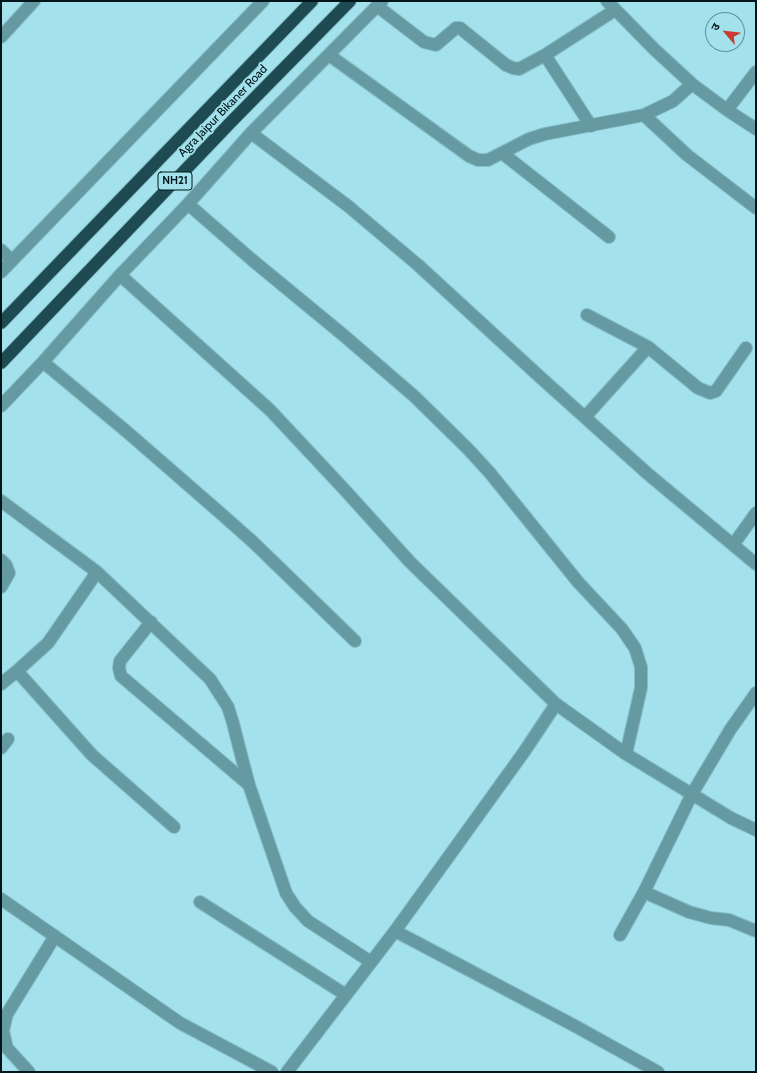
<!DOCTYPE html>
<html>
<head>
<meta charset="utf-8">
<style>
  body { margin:0 }
  #map { position:relative; width:757px; height:1073px; overflow:hidden; background:#a3e2ec; font-family:Cabin,"Noto Sans Devanagari",sans-serif }
  canvas { display:block }
  .frame { position:absolute; inset:0; border:2px solid #00161a; pointer-events:none }
  .north { position:absolute; left:705px; top:12px; width:40px; height:40px; box-sizing:border-box; background:#a3e2ec; border:1px solid #629098; border-radius:50%; rotate:298deg; font-size:11px; font-weight:700; line-height:16px; text-align:center; color:#00161a }
  .north::after { content:''; display:block; margin:auto; width:14px; height:18px; background:#c83b2f; clip-path:polygon(50% 0,100% 100%,50% 72%,0 100%) }
</style>
</head>
<body>
<div id="map">
<canvas width="757" height="1073"></canvas>
<div class="frame"></div>
<div class="north">उ</div>
</div>
<script>
const context = document.querySelector('canvas').getContext('2d');
context.lineJoin = 'round';
const toPath = rows => new Path2D(rows.map(r => 'M' + r).join(''));
function stroke(path, color, width, dash) { context.strokeStyle = color; context.lineWidth = width; context.lineCap = dash ? 'butt' : 'round'; context.setLineDash(dash || []); context.stroke(path); }
function label(font, color, halo, rows, align = 'center') {
  context.font = font + ' Cabin,sans-serif'; context.lineWidth = 3.5; context.setLineDash([]); context.textBaseline = 'middle'; context.strokeStyle = halo; context.fillStyle = color; for (const [text, x, y, turn = 0] of rows) {
    context.save(); context.translate(x, y); context.rotate((+turn || 0) * Math.PI / 180); context.textAlign = isNaN(turn) ? turn : align; if (halo) context.strokeText(text, 0, 0); context.fillText(text, 0, 0); context.restore();
  }
}
const minor = toPath([
  [607,1,654,49,692,84,727,110,756,129],
  [377,6,424,42,436,45,456,28,460,28,506,65,513,68,519,69,545,55,615,10],
  [1,37,34,1],
  [329,55,469,156,478,160,488,160,529,139,545,134,644,115,673,101,692,84],
  [545,55,591,126],
  [727,110,756,72],
  [644,115,687,155,756,208],
  [251,133,348,206,418,265,540,377,648,474,756,564],
  [502,153,609,237],
  [188,204,251,259,342,334,414,396,468,449,490,473,578,582,622,629,635,648,641,667,641,688,626,754],
  [1,250,12,261],
  [1,272,263,1],
  [120,275,270,410,343,488,410,562,556,704,524,752,395,931,287,1072],
  [587,315,648,347,698,388,710,393,716,391,746,348],
  [43,362,126,431,218,511,253,542,355,641],
  [1,406,43,362,120,275,188,204,251,133,382,1],
  [585,417,648,347],
  [1,501,97,572,210,679,228,707,233,723,238,743,249,785,286,893,295,907,308,921,371,962],
  [733,545,756,513],
  [1,560,6,565,9,573,1,587],
  [151,622,120,661,119,668,121,676,249,785],
  [17,671,92,755,174,827],
  [1,684,17,671,48,643,97,572],
  [556,704,626,754,731,818,756,830],
  [1,748,8,739],
  [644,892,689,912,711,918,729,920,756,931],
  [1,899,180,1023,272,1072],
  [200,902,346,995],
  [395,931,575,1026,658,1072],
  [620,935,644,892,692,794,730,730,756,693],
  [29,1072,7,1048,3,1031,7,1014,55,936]
]);
const highway = toPath([
  [1,323,312,1],
  [1,363,231,122,350,1]
]);
stroke(minor, '#86bdc6', 14);
stroke(highway, '#86bdc6', 14);
stroke(minor, '#669aa3', 12);
stroke(highway, '#1e4b52', 12);
for (const [x, y, w] of [
  [175,181,34]
]) { const box = new Path2D(); box.roundRect(x - w / 2, y - 9, w, 18, 3); context.fillStyle = '#a3e2ec'; context.fill(box); stroke(box, '#00161a', 1); }
label('bold 11px', '#00161a', null, [
  ["NH21",175,181]
]);
label('12px', '#00161a', '#a3e2ec', [
  ["Agra Jaipur Bikaner Road",223,111,-46]
]);
</script>
</body>
</html>
